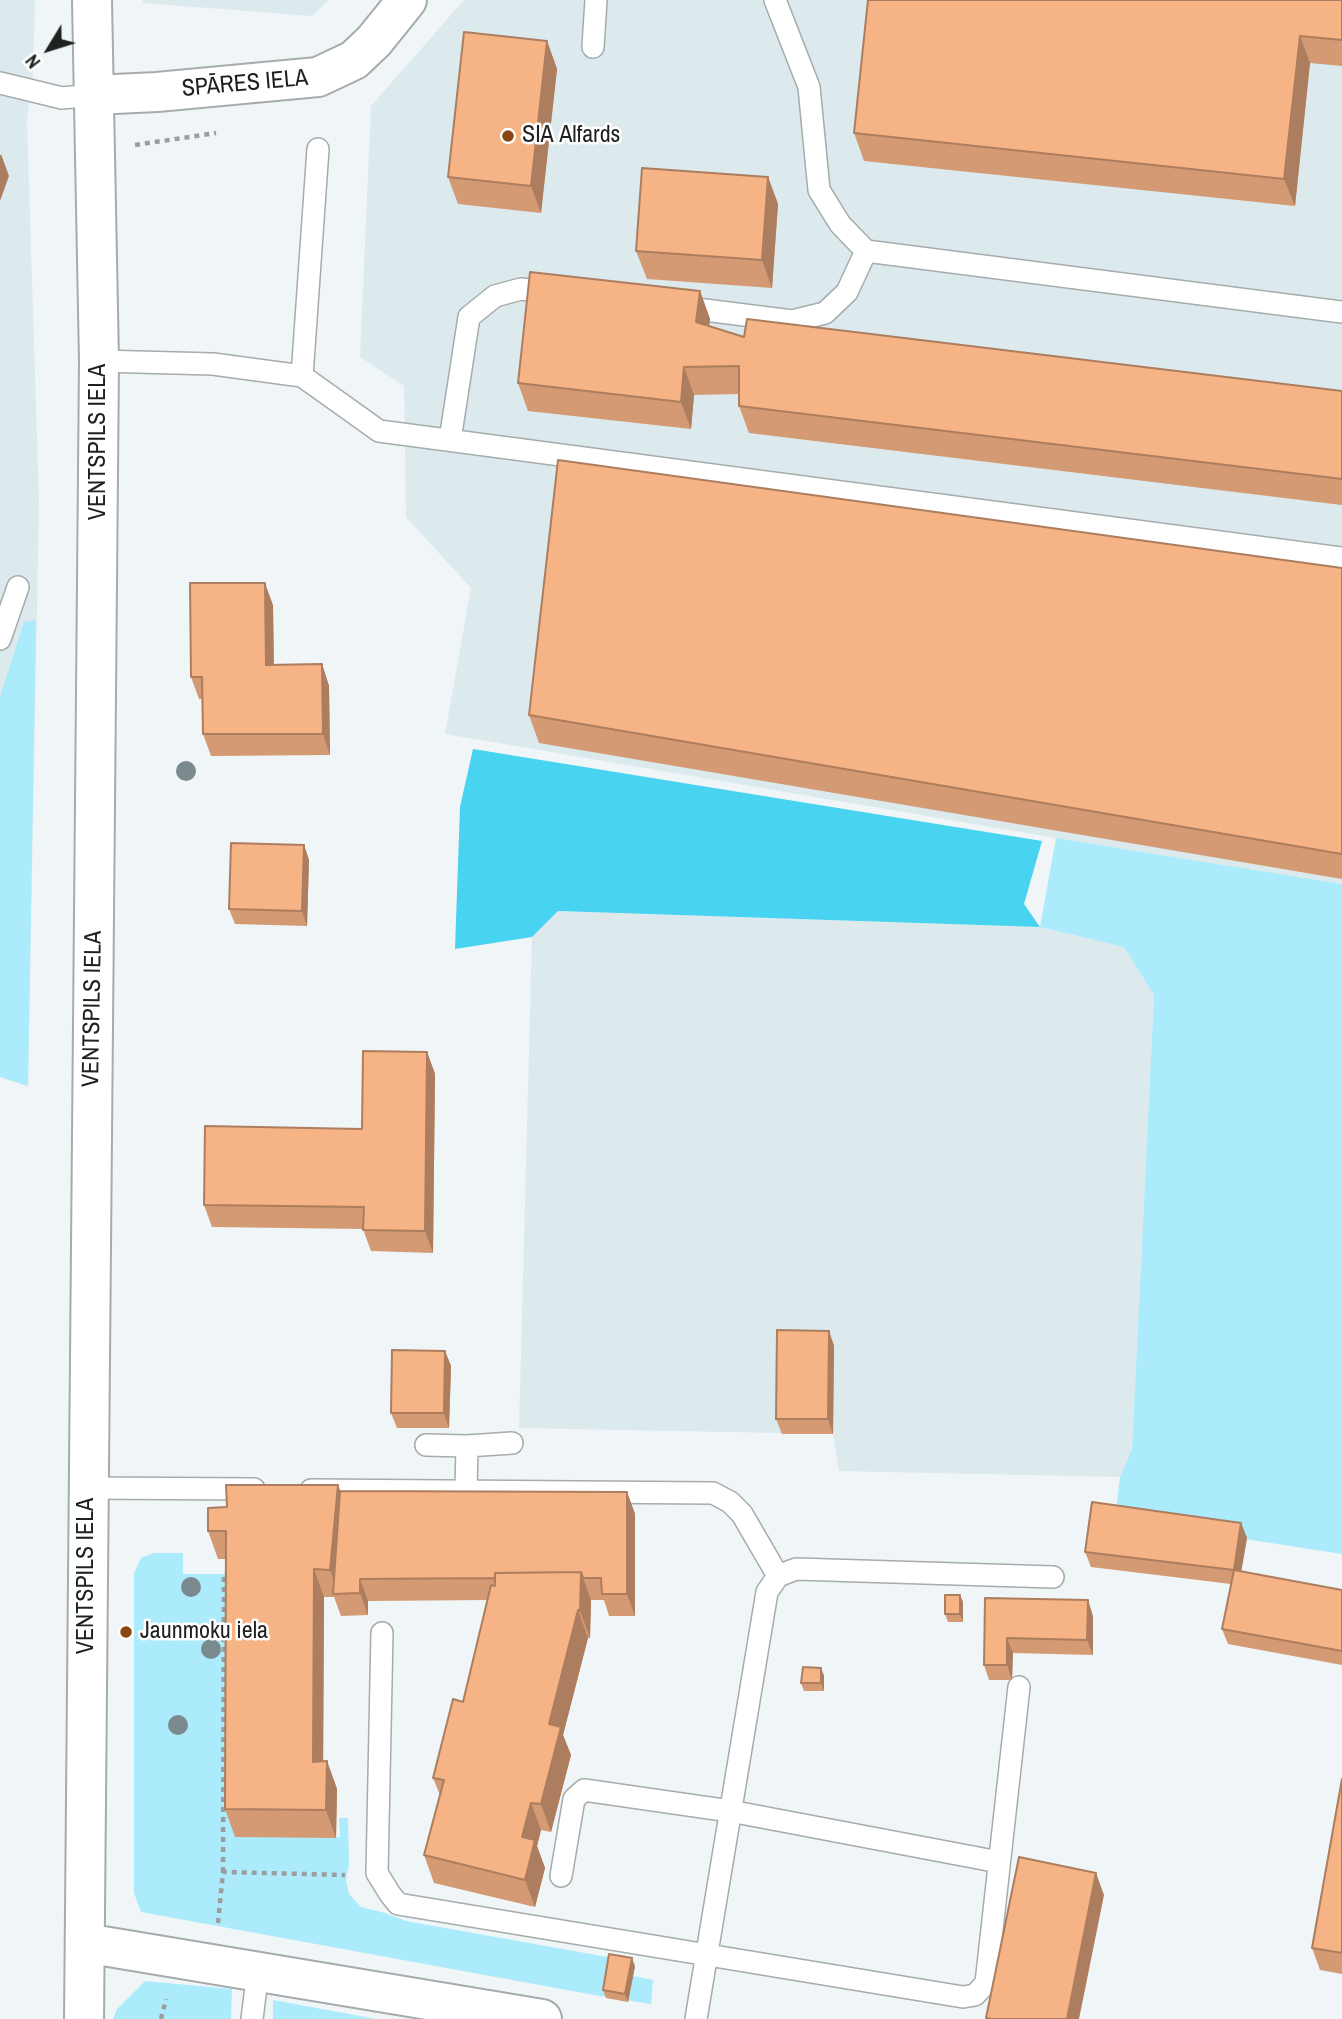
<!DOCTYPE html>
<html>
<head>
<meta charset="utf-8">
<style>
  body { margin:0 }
  #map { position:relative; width:1342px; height:2019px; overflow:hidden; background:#f0f5f7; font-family:"Archivo Narrow",sans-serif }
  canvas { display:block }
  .north { position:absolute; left:14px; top:14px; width:70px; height:70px; -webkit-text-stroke:5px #fff; paint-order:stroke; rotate:232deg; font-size:19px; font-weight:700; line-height:28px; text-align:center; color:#1f2121 }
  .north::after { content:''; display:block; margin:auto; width:24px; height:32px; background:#1f2121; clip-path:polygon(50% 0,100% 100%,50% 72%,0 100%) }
</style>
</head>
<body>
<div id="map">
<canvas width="1342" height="2019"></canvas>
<div class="north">N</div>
</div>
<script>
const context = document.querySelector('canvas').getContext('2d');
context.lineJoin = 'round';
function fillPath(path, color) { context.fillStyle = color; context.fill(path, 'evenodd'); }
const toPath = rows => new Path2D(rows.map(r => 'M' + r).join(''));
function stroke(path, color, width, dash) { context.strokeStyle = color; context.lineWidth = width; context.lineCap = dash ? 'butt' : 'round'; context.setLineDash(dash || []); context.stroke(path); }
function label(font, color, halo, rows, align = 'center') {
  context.font = font + ' "Archivo Narrow",sans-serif'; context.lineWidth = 5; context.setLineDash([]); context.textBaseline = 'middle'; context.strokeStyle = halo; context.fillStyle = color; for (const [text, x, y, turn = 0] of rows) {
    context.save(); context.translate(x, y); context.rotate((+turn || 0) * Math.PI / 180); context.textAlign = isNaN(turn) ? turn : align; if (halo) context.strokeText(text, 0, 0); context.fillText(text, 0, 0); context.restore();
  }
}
fillPath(toPath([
  [0,0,35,0,33,73,27,121,39,502,28,1086,0,1077],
  [143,0,329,0,312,16,143,3],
  [464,0,1342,0,1342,884,1056,838,445,734,471,588,406,517,404,386,360,357,371,106],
  [558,911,1040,927,1124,947,1154,995,1132,1449,1120,1477,839,1471,833,1434,519,1428,532,937]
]), '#dceaee');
fillPath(toPath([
  [36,620,28,1086,0,1077,0,697,24,622],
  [1056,838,1342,884,1342,1554,1115,1519,1120,1477,1132,1449,1154,995,1124,947,1040,927],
  [154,1553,183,1553,183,1574,236,1574,235,1837,340,1837,339,1818,348,1818,349,1864,346,1880,349,1894,361,1907,385,1913,406,1921,613,1958,612,1962,635,1966,633,1976,653,1980,651,2004,594,1995,141,1912,134,1893,134,1573,141,1558],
  [145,1981,232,1989,231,2019,113,2019,117,2009],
  [273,2000,376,2019,273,2019]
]), '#acebfb');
fillPath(toPath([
  [473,749,1042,841,1024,904,1040,927,558,911,532,937,455,949,460,807]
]), '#48d3f0');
const service = toPath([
  [775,0,809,87,819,190,840,224,866,251,1342,312],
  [593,47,596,0],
  [0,83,62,98,93,95],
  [681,307,792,321,825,313,847,292,866,251],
  [99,361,213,364,302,376,318,149],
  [302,376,379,431,1342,558],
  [450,440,469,317,495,296,521,289,555,293],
  [0,639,18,587],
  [426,1445,467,1446,466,1491],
  [467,1446,512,1443],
  [88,1488,254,1489],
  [311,1490,713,1493,730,1502,742,1514,778,1576],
  [382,1633,377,1873,390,1894,398,1904,963,1997,975,1995,986,1983,1019,1687],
  [561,1876,574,1799,584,1790,730,1811,999,1862],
  [252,2019,258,1971],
  [696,2019,767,1592,778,1576,796,1569,1053,1577]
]);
const minor = toPath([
  [93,95,157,92,318,77,354,60,374,41,407,0]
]);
const tertiary = toPath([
  [85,1943,542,2019],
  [84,2019,99,361,92,0]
]);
stroke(service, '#a6abac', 24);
stroke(minor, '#a6abac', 42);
stroke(tertiary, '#a6abac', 42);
stroke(toPath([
  [135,145,216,133],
  [223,1872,224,1574],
  [218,1923,223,1872,345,1875],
  [161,2019,166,1999]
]), '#9a9e9f', 4.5, [5, 5]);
stroke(service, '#fff', 21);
stroke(minor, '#fff', 38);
stroke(tertiary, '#fff', 38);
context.fillStyle = '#7b8a8e';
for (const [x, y] of [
  [186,771],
  [191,1587],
  [211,1649],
  [178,1725]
]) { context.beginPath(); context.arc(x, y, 10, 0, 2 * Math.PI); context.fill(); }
fillPath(toPath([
  [1342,0,1342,66,1310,63,1295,206,864,161,854,133],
  [547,41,557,69,541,213,458,204,448,177],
  [768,177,778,204,772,288,647,279,636,251],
  [700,291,710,319,709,326,744,337,1342,391,1342,505,749,433,739,406,739,394,694,395,691,429,528,411,518,383],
  [1342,568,1342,879,539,743,529,715],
  [273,605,274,665,322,664,329,686,330,755,211,756,203,734,202,699,199,699,191,677],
  [304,845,309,860,307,926,235,924,229,909],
  [427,1052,435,1074,433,1253,371,1251,363,1229,212,1227,204,1205,362,1129],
  [829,1331,834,1346,833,1434,782,1434,776,1419],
  [445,1351,451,1366,449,1428,397,1428,391,1413],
  [338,1485,340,1491,627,1492,635,1514,635,1616,609,1616,604,1600,591,1600,590,1638,588,1638,563,1735,571,1755,551,1832,541,1830,537,1846,545,1868,535,1907,434,1883,424,1855,440,1795,433,1778,463,1702,488,1600,368,1601,368,1615,341,1616,334,1597,324,1597,323,1761,327,1761,337,1789,336,1838,235,1837,225,1809,226,1559,218,1559,208,1531,227,1507],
  [1241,1523,1247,1538,1241,1571,1342,1590,1342,1665,1228,1644,1222,1629,1231,1584,1091,1567,1085,1552],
  [960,1595,963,1602,963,1622,948,1622,945,1614],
  [985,1598,1093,1616,1093,1655,1013,1653,1012,1680,989,1680,984,1665],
  [821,1668,824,1676,824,1691,804,1691,801,1683],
  [1342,1779,1342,1974,1320,1970,1312,1948],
  [635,1966,628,2002,606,1998,603,1990]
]), '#d39a73');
fillPath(toPath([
  [1300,36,1310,63,1295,206,1284,179],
  [547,41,557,69,541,213,531,186],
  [1,154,9,176,0,201,0,156],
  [768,177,778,204,772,288,762,260],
  [700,291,710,319,706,349,696,322],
  [684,367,694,395,691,429,681,402],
  [265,583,273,605,274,686,266,665],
  [322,664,329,686,330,755,323,734],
  [304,845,309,860,307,926,302,911],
  [427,1052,435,1074,433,1253,425,1231],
  [829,1331,834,1346,833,1434,828,1419],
  [445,1351,451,1366,449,1428,444,1413],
  [338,1485,348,1513,339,1594,330,1570],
  [627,1492,635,1514,635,1616,627,1594],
  [1241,1523,1247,1538,1239,1585,1234,1570],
  [314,1569,324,1597,323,1789,313,1762],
  [581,1572,591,1600,590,1638,580,1611],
  [360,1579,368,1601,368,1615,360,1593],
  [960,1595,963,1602,963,1622,960,1614],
  [1088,1600,1093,1616,1093,1655,1087,1640],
  [578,1610,588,1638,563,1735,571,1755,551,1832,541,1804,549,1724],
  [1007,1638,1013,1653,1012,1680,1007,1665],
  [821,1668,824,1676,824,1691,821,1683],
  [327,1761,337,1789,336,1838,326,1810],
  [531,1803,541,1830,537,1846,545,1868,535,1907,525,1880,522,1837],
  [1096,1873,1104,1895,1079,2019,1067,2019],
  [632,1958,635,1966,628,2002,625,1994]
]), '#ac7d5e');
const building = toPath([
  [868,0,1342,0,1342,40,1300,36,1284,179,854,133,868,0],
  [464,32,547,41,531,186,448,177,464,32],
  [642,168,768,177,762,260,636,251,642,168],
  [530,272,700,291,696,322,744,337,747,319,1342,391,1342,479,739,406,739,366,684,367,681,402,518,383,530,272],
  [558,460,1342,568,1342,854,529,715,558,460],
  [190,583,265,583,266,665,322,664,323,734,203,734,202,677,191,677,190,583],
  [231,843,304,845,302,911,229,909,231,843],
  [363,1051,427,1052,425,1231,363,1230,364,1207,204,1205,205,1126,362,1129,363,1051],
  [777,1330,829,1331,828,1419,776,1419,777,1330],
  [392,1350,445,1351,444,1413,391,1413,392,1350],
  [226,1485,338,1485,330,1570,314,1569,313,1762,327,1761,326,1810,225,1809,226,1531,208,1531,208,1508,227,1507,226,1485],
  [340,1491,627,1492,627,1594,602,1594,601,1578,583,1578,581,1572,495,1573,495,1578,360,1579,360,1593,333,1594,340,1491],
  [1092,1502,1241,1523,1234,1570,1085,1552,1092,1502],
  [1234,1570,1342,1590,1342,1651,1222,1629,1234,1570],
  [581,1572,580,1611,578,1610,549,1724,561,1727,541,1804,531,1803,522,1837,535,1840,525,1880,424,1855,444,1780,433,1778,453,1699,463,1702,491,1585,495,1586,495,1573,581,1572],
  [945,1595,960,1595,960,1614,945,1614,945,1595],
  [985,1598,1088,1600,1087,1640,1007,1638,1007,1665,984,1665,985,1598],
  [803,1667,821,1668,821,1683,801,1683,803,1667],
  [1342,1779,1342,1953,1312,1948,1342,1779],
  [1019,1857,1096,1873,1067,2019,992,2019,986,2018,1019,1857],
  [609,1954,632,1958,625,1994,603,1990,609,1954]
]);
fillPath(building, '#f5b386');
stroke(building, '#ac7d5e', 2);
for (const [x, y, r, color] of [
  [508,136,7,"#87470f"],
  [126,1632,7,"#87470f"]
]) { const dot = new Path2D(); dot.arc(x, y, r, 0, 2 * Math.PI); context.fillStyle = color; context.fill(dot); stroke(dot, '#fff', 2.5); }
label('24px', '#1f2121', '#fff', [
  ["SPĀRES IELA",245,84,-5],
  ["VENTSPILS IELA",99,442,-90],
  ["VENTSPILS IELA",93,1009,-89],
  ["VENTSPILS IELA",87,1576,-90]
]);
label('24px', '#1f2121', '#fff', [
  ["SIA Alfards",522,136],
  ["Jaunmoku iela",140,1632]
], 'left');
</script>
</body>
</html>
